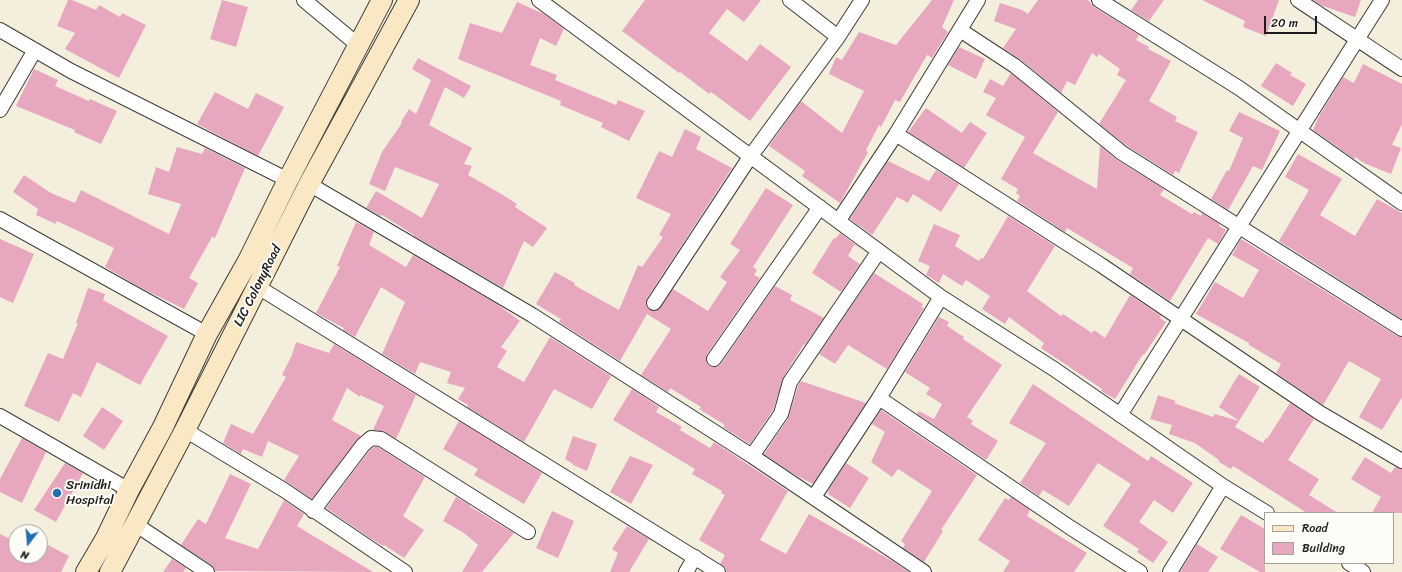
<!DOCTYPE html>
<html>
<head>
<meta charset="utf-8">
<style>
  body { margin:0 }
  #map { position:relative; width:1402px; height:572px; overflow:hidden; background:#f4efdc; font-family:Sriracha,sans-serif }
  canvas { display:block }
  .legend { position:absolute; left:1264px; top:512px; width:130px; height:52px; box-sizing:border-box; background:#fdfcf7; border:1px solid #a3a29f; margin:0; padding:5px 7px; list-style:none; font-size:12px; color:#1c1c1c }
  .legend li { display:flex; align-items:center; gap:8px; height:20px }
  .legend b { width:20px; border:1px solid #a3a29f }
  .north { position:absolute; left:8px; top:524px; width:40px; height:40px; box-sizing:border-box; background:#fdfcf7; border:1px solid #a3a29f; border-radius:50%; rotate:196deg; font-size:11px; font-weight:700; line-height:16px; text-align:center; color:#1c1c1c }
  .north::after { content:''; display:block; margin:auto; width:14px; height:18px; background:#1f6fb2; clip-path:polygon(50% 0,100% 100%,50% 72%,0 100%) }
  .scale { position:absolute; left:1264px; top:16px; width:53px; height:18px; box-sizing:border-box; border:2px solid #1c1c1c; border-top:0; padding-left:5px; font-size:12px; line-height:14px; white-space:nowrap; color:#1c1c1c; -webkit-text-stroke:3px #fdfcf7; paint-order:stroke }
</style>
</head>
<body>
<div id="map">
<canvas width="1402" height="572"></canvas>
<ul class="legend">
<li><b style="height:5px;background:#fae7c3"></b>Road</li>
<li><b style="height:11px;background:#e7a8bf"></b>Building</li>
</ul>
<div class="north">N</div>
<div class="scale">20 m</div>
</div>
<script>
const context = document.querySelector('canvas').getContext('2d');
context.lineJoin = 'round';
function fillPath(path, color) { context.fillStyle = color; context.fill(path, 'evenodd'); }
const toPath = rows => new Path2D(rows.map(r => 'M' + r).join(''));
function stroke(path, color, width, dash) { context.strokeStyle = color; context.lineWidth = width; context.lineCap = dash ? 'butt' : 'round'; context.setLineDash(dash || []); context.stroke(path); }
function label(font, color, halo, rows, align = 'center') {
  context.font = font + ' Sriracha,sans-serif'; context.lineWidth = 4; context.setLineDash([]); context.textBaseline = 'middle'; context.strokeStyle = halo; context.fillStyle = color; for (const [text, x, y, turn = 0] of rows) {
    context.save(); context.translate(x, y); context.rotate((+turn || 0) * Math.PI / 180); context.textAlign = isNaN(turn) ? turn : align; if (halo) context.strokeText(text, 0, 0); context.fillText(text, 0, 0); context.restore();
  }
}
fillPath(toPath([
  [68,0,72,0,96,10,99,5,120,17,122,13,146,25,119,78,65,49,75,33,57,26],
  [222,0,248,7,236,47,210,39],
  [645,0,761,0,744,22,727,9,709,33,747,61,760,44,791,67,750,121,711,92,709,94,680,72,679,73,622,31],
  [932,0,954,0,942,27,948,32,932,58,927,55,900,102,895,100,881,127,879,125,866,150,868,152,840,203,802,176,805,171,769,146,801,101,842,133,864,91,829,74,836,57,842,60,859,32,896,45],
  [1038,0,1088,0,1094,7,1139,35,1136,40,1149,47,1148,49,1171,61,1149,101,1177,117,1175,121,1198,132,1179,173,1175,171,1173,175,1127,146,1099,124,1126,80,1117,75,1120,69,1099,54,1097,57,1092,53,1075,85,1067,81,1061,93,1020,59,1003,48,1016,29,994,21,1000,3,1022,10,1028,14],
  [1138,0,1164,0,1149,21,1131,10],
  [1202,0,1279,0,1266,36,1243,27,1245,21],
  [1313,0,1361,0,1355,17,1320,5],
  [517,2,544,14,564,29,556,46,540,38,530,65,557,75,555,80,616,105,618,100,645,111,629,141,601,127,603,123,560,105,561,101,458,59,470,23,502,33],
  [959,47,985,59,976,79,948,65],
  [418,58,471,86,464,98,445,87,429,125,472,148,464,164,472,166,468,175,498,192,517,204,515,207,547,228,533,247,524,241,503,288,414,236,414,235,382,215,381,216,366,208,376,191,422,218,439,184,395,167,385,191,369,184,382,152,402,123,401,122,409,109,416,114,431,80,412,69],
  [1276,63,1292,73,1290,75,1306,84,1293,106,1261,86],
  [1363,64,1402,84,1402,124,1392,145,1401,148,1391,174,1366,164,1355,157,1354,159,1313,130,1318,118,1343,77,1354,83],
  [34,69,58,80,55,86,89,101,90,99,117,111,101,144,74,132,75,130,16,106],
  [1011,73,1058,112,1033,153,1097,189,1100,146,1117,160,1164,189,1160,195,1192,214,1194,212,1201,216,1202,213,1220,224,1219,226,1226,230,1218,244,1208,238,1170,301,1130,274,1133,268,1067,228,1065,232,1017,201,1020,196,1016,193,1018,189,1001,179,1025,137,986,115,996,98,983,92,990,79,1003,86],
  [215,92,248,109,256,93,284,107,258,156,197,124],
  [926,108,962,133,970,122,987,133,964,168,908,132],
  [1239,112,1280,131,1262,170,1253,166,1228,210,1211,199,1227,170,1229,171,1243,138,1229,131],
  [685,129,701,137,696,149,732,168,647,298,646,303,647,307,653,311,658,310,673,289,708,311,727,282,720,277,740,250,730,244,766,188,793,205,753,267,757,270,754,275,760,278,707,354,706,358,706,362,709,366,713,367,717,367,721,364,775,286,792,295,790,300,824,318,805,345,804,344,784,376,773,410,750,444,723,427,725,425,699,409,701,407,670,388,668,392,641,375,671,329,647,314,620,361,559,322,561,319,536,304,555,272,575,283,574,285,619,310,638,265,642,267,663,237,659,235,671,214,636,198,659,151,672,157],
  [177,147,202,154,205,148,245,168,215,238,212,237,189,278,198,283,184,309,141,288,105,267,114,248,57,221,56,224,36,215,38,209,13,192,24,175,51,193,75,203,81,190,169,234,181,204,148,194,156,167,169,172],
  [1298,154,1342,179,1320,215,1355,236,1377,199,1402,213,1402,319,1279,241,1309,190,1285,177],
  [888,161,929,181,936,170,959,184,941,212,913,194,908,203,897,197,872,235,850,219],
  [1008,216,1055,246,1027,291,1061,316,1063,314,1092,333,1094,330,1105,338,1130,295,1161,316,1160,318,1166,322,1144,355,1143,354,1115,399,1101,391,1102,389,1041,348,1044,343,1009,317,1005,324,982,309,990,296,966,280,962,286,943,274,939,283,926,275,930,266,918,261,934,224,960,235,955,246,979,261,981,258,983,259],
  [356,222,374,232,369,245,406,267,413,255,497,304,520,321,501,347,507,351,497,367,524,382,550,337,611,376,592,409,554,389,524,442,467,407,468,405,458,399,465,388,447,383,451,372,420,362,415,374,382,354,405,302,381,287,355,337,343,330,344,328,316,313,340,267,337,266],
  [840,233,861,249,854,245,848,256,860,264,841,292,812,273,834,238,835,239],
  [0,239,34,254,13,303,0,297],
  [1241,239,1397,336,1402,337,1402,397,1382,430,1359,417,1381,379,1349,361,1323,405,1276,373,1281,364,1249,345,1249,343,1196,314,1215,282,1243,298,1259,270,1232,255],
  [874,273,923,304,921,307,924,308,887,369,848,345,835,364,819,354],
  [88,288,105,294,103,300,168,336,140,385,97,362,81,397,73,393,59,422,24,406,48,353,63,359,78,323,76,323],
  [939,317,949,322,947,326,964,337,963,339,1002,365,967,417,973,421,971,424,998,441,986,460,917,414,919,411,934,419,942,404,926,394,930,388,905,372],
  [296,342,329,353,334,344,416,395,396,439,385,432,373,430,384,406,360,395,360,397,347,388,332,420,361,436,312,499,284,480,299,456,268,441,262,457,243,449,241,454,223,443,231,424,253,434,286,377,282,375,292,355],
  [1239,374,1260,387,1239,421,1219,407],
  [801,381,866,403,813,484,797,476,764,454,788,419,798,386],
  [1033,384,1148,461,1151,456,1193,483,1173,513,1154,500,1139,522,1168,542,1153,563,1137,552,1139,549,1103,526,1131,484,1098,463,1069,506,1043,490,1039,496,1020,483,1046,443,1009,423],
  [632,389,659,407,656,412,682,427,680,430,710,448,714,442,788,491,760,540,786,554,809,514,894,562,909,572,726,572,725,568,720,564,725,555,699,540,725,495,721,493,722,491,692,474,695,469,613,420],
  [1158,395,1176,401,1174,403,1213,417,1215,414,1239,421,1235,427,1263,443,1266,438,1267,439,1290,403,1314,419,1288,460,1319,479,1309,495,1338,513,1307,513,1233,466,1231,469,1219,462,1219,460,1195,443,1169,434,1172,425,1150,419],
  [102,407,123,421,104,450,83,436],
  [881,410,977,475,941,530,943,531,924,562,903,548,905,544,901,541,932,491,898,469,892,477,871,462,885,432,872,424],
  [459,421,542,473,524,504,474,475,478,469,443,449],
  [573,436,597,444,587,471,573,465,573,464,565,459],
  [22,438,46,452,22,503,0,492,0,479],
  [374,447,378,447,425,477,403,516,424,530,404,558,384,545,383,546,370,538,326,508,369,451],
  [630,456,653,465,631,504,610,492],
  [1365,457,1391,473,1395,467,1402,469,1402,513,1372,513,1381,497,1351,479],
  [65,463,83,473,56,522,34,510],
  [846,463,869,478,850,508,828,494,829,492,828,491],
  [230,474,251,484,225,538,258,549,284,500,304,514,297,526,373,572,215,571,212,565,181,545,198,519,206,524],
  [456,497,470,505,469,506,514,533,482,572,462,572,478,545,464,533,443,521],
  [1011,497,1030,510,1027,516,1087,553,1074,572,1003,572,1010,561,978,540,1005,498,1009,500],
  [552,511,574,521,558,558,536,548],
  [1241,515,1265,529,1265,572,1260,572,1220,549],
  [627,526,649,539,629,572,610,572,618,553,612,549],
  [0,534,16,542,16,556,40,556,46,544,69,556,61,572,0,572],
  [1197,544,1218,557,1208,572,1180,572],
  [172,559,186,568,183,572,163,572]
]), '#e7a8bf');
const minor = toPath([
  [304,0,358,45],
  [539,0,941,297,1054,369,1223,486,1267,513],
  [790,0,838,37],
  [1099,0,1239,88,1402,203],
  [1298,0,1402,69],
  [0,30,71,71,288,180],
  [960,30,1015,66,1122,153,1402,329],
  [0,110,35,50],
  [896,134,1101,265,1320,413,1402,461],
  [309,184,532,315,752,456,924,572],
  [0,219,207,334],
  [839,220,896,134,978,0],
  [258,287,718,572],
  [654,303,750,157,838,37,862,0],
  [714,359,820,207],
  [879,398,1071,528,1140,572],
  [1120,415,1382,0],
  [0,416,129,490],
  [185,430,284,490,405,572],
  [752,456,781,414,790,382,879,251],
  [814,497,879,398,941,297],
  [313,511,363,445,371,438,381,439,528,532],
  [135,524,207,572],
  [1349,563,1363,572],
  [686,572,695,557],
  [1170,572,1223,486]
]);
const secondary = toPath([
  [86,572,106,538,129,490,163,427,207,334,248,261,288,180,382,0],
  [110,572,185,430,309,184,409,0]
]);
stroke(minor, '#3c3c39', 16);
stroke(secondary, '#3c3c39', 22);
stroke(minor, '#fff', 14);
stroke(secondary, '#fae7c3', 20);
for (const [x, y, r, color] of [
  [57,493,5,"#1f6fb2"]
]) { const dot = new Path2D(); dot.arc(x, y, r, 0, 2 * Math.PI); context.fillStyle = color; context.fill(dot); stroke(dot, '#fdfcf7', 1.5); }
label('13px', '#1c1c1c', '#fdfcf7', [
  ["LIC ColonyRoad",258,286,-63]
]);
label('13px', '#1c1c1c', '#fdfcf7', [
  ["Srinidhi",66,486],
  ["Hospital",66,501]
], 'left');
</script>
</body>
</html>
